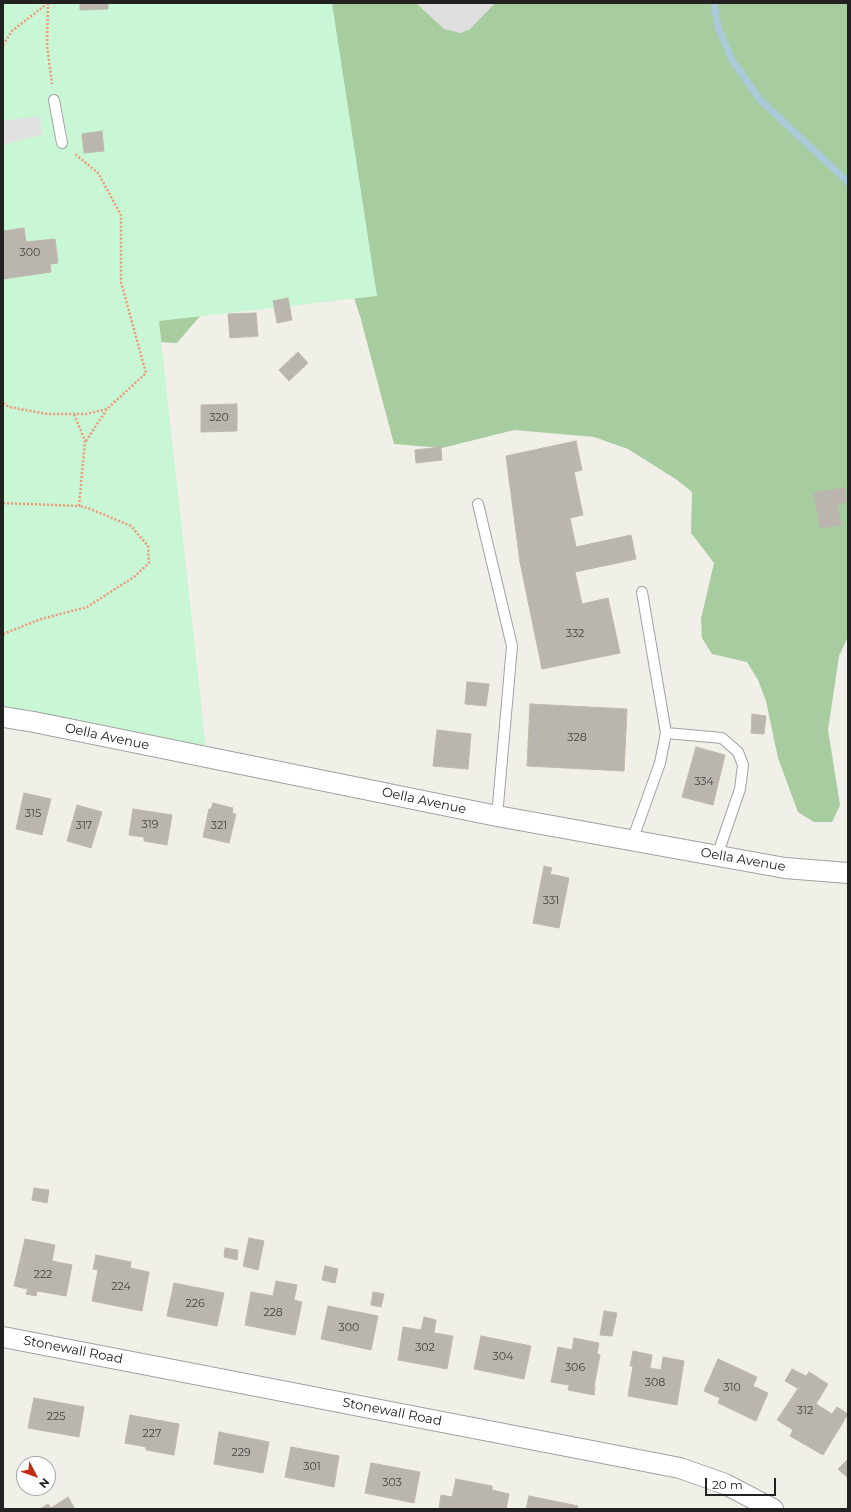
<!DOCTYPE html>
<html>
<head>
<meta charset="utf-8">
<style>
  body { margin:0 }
  #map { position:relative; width:851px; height:1512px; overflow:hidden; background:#f0efe8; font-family:Montserrat,sans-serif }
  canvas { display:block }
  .frame { position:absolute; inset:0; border:4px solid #212121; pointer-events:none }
  .north { position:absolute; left:16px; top:1456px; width:40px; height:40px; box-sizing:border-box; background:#fff; border:1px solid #a6a6a6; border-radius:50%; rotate:131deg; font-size:11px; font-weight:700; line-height:16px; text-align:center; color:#212121 }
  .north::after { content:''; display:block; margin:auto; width:14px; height:18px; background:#c22b10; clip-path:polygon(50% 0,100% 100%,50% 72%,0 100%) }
  .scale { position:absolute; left:705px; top:1478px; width:71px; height:18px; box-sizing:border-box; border:2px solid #212121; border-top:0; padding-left:5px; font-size:12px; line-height:14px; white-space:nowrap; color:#212121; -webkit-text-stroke:3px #fff; paint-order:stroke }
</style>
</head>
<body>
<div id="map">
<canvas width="851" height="1512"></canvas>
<div class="frame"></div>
<div class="north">N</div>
<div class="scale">20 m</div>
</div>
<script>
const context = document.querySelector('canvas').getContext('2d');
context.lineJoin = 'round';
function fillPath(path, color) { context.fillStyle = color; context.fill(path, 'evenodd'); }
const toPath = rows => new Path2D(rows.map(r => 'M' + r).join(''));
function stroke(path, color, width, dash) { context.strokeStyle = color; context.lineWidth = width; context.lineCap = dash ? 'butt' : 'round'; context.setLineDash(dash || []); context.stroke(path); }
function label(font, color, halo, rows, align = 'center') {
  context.font = font + ' Montserrat,sans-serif'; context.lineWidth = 4; context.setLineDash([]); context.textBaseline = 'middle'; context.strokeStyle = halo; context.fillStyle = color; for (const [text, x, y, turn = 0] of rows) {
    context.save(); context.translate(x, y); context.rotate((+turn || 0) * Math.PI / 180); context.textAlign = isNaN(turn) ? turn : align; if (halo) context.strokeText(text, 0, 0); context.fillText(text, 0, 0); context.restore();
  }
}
fillPath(toPath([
  [416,3,495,3,470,29,461,33,444,30]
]), '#dfdede');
fillPath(toPath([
  [146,3,416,3,444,29,461,33,470,29,495,3,848,3,848,640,847,639,839,656,828,730,840,805,832,822,814,822,798,812,778,758,766,701,758,680,747,662,712,654,702,638,701,619,714,563,691,533,692,492,677,480,628,449,594,437,514,430,442,448,394,444,360,316,354,298,338,287,200,316,177,343,157,342]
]), '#a6cca0');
fillPath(toPath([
  [3,3,332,3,377,296,159,321,206,749,3,711]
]), '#c9f6d4');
fillPath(toPath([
  [39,116,43,134,3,145,3,121]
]), '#e1e1e1');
stroke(toPath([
  [714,3,718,27,732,60,760,100,848,182]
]), '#acc9da', 7);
const building = toPath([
  [80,3,108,3,108,9,80,10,80,3],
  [102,131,104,151,84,153,82,134,102,131],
  [24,228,26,242,55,239,58,263,50,264,51,272,3,279,3,231,24,228],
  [288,298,292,320,277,323,273,301,288,298],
  [256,313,258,336,230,338,228,314,256,313],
  [298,352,308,363,289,381,279,370,298,352],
  [237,404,237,431,201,432,201,405,237,404],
  [576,441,582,470,574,472,583,515,570,518,576,547,631,535,636,559,575,572,582,604,608,598,620,653,542,669,520,562,506,456,576,441],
  [441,447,442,460,416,463,415,450,441,447],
  [844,488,847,502,837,504,841,525,820,528,814,493,844,488],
  [467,682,489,684,486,706,465,704,467,682],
  [530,704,627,709,624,771,527,766,530,704],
  [752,714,766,716,764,734,751,733,752,714],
  [437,730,471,734,468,769,433,766,437,730],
  [696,747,725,755,713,805,682,797,696,747],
  [24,793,51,799,42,835,16,829,24,793],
  [213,803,233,808,232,813,236,814,229,843,203,837,209,809,211,809,213,803],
  [77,805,102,812,91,848,67,841,77,805],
  [133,809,172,815,167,845,144,841,144,837,129,835,133,809],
  [544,866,552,868,550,874,569,878,559,928,533,923,544,866],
  [34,1188,49,1190,47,1203,32,1200,34,1188],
  [249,1238,264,1241,258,1270,243,1266,249,1238],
  [25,1239,55,1245,52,1261,72,1265,66,1296,37,1291,36,1296,26,1294,28,1289,14,1286,25,1239],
  [225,1248,238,1250,237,1260,224,1257,225,1248],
  [96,1255,131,1262,130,1268,149,1272,142,1311,92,1301,98,1270,93,1269,96,1255],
  [325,1266,338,1269,335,1283,322,1280,325,1266],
  [276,1281,297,1285,294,1300,302,1302,295,1335,245,1325,251,1292,273,1296,276,1281],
  [174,1283,224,1293,217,1326,167,1316,174,1283],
  [373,1292,384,1294,381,1307,371,1305,373,1292],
  [328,1306,378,1316,371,1350,321,1339,328,1306],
  [604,1311,617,1313,612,1336,600,1335,604,1311],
  [424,1317,436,1320,434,1333,453,1336,447,1369,398,1360,403,1327,421,1330,424,1317],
  [481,1336,531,1346,524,1379,474,1369,481,1336],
  [574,1338,599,1343,597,1354,600,1355,594,1387,595,1387,594,1395,568,1390,569,1385,551,1382,558,1347,572,1350,574,1338],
  [633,1351,652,1355,650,1368,661,1370,663,1357,684,1361,677,1405,628,1396,633,1366,630,1366,633,1351],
  [718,1359,757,1377,753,1386,768,1393,756,1421,718,1403,720,1398,704,1391,718,1359],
  [792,1369,806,1376,799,1389,785,1381,792,1369],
  [809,1372,828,1384,816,1404,832,1414,837,1407,848,1414,823,1455,790,1436,793,1430,777,1420,809,1372],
  [34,1398,84,1407,79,1437,28,1428,34,1398],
  [130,1415,179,1424,174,1455,146,1450,146,1447,125,1443,130,1415],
  [219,1432,269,1442,263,1473,214,1464,219,1432],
  [291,1447,339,1456,334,1487,285,1477,291,1447],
  [848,1459,848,1478,838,1469,848,1459],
  [371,1463,420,1472,414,1503,365,1493,371,1463],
  [456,1479,492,1486,492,1490,509,1494,506,1509,439,1509,441,1495,452,1497,456,1479],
  [529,1496,578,1506,577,1509,526,1509,529,1496],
  [68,1497,75,1509,40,1509,48,1504,51,1508,68,1497]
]);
fillPath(building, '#bab5ae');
stroke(building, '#c1b8ab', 1);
const service = toPath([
  [54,100,62,143],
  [478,504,512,646,497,816],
  [666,733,722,738,738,752,743,765,740,789,717,856],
  [632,841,660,763,666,733,642,592]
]);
const minor = toPath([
  [3,717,34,722,497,816,785,868,848,873],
  [3,1337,680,1468,725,1484,773,1509]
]);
stroke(service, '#a2a2a2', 12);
stroke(minor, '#a2a2a2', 22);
stroke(toPath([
  [48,3,47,45,52,84],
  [3,45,12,31,48,3],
  [3,403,9,407,48,414,86,414,107,409,146,373,121,282,121,215,98,173,75,154],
  [86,441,107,409],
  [3,503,79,506,85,441,74,414],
  [3,634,41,619,87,607,134,577,149,563,148,546,131,526,88,508,79,506]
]), '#f0987a', 2.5, [2, 2]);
stroke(service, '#fff', 10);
stroke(minor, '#fff', 20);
label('11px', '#474644', null, [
  ["300",30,253],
  ["320",219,418],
  ["332",575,634],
  ["328",577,738],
  ["334",704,782],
  ["315",33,814],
  ["319",150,825],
  ["317",84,826],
  ["321",219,826],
  ["331",551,901],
  ["222",43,1275],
  ["224",121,1287],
  ["226",195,1304],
  ["228",273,1313],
  ["300",349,1328],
  ["302",425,1348],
  ["304",503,1357],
  ["306",575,1368],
  ["308",655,1383],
  ["310",732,1388],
  ["312",805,1411],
  ["225",56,1417],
  ["227",152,1434],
  ["229",241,1453],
  ["301",312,1467],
  ["303",392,1483]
]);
label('13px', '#212121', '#fff', [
  ["Oella Avenue",107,737,12],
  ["Oella Avenue",424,801,12],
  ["Oella Avenue",743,860,10],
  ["Stonewall Road",73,1350,11],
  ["Stonewall Road",392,1412,11]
]);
</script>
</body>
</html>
